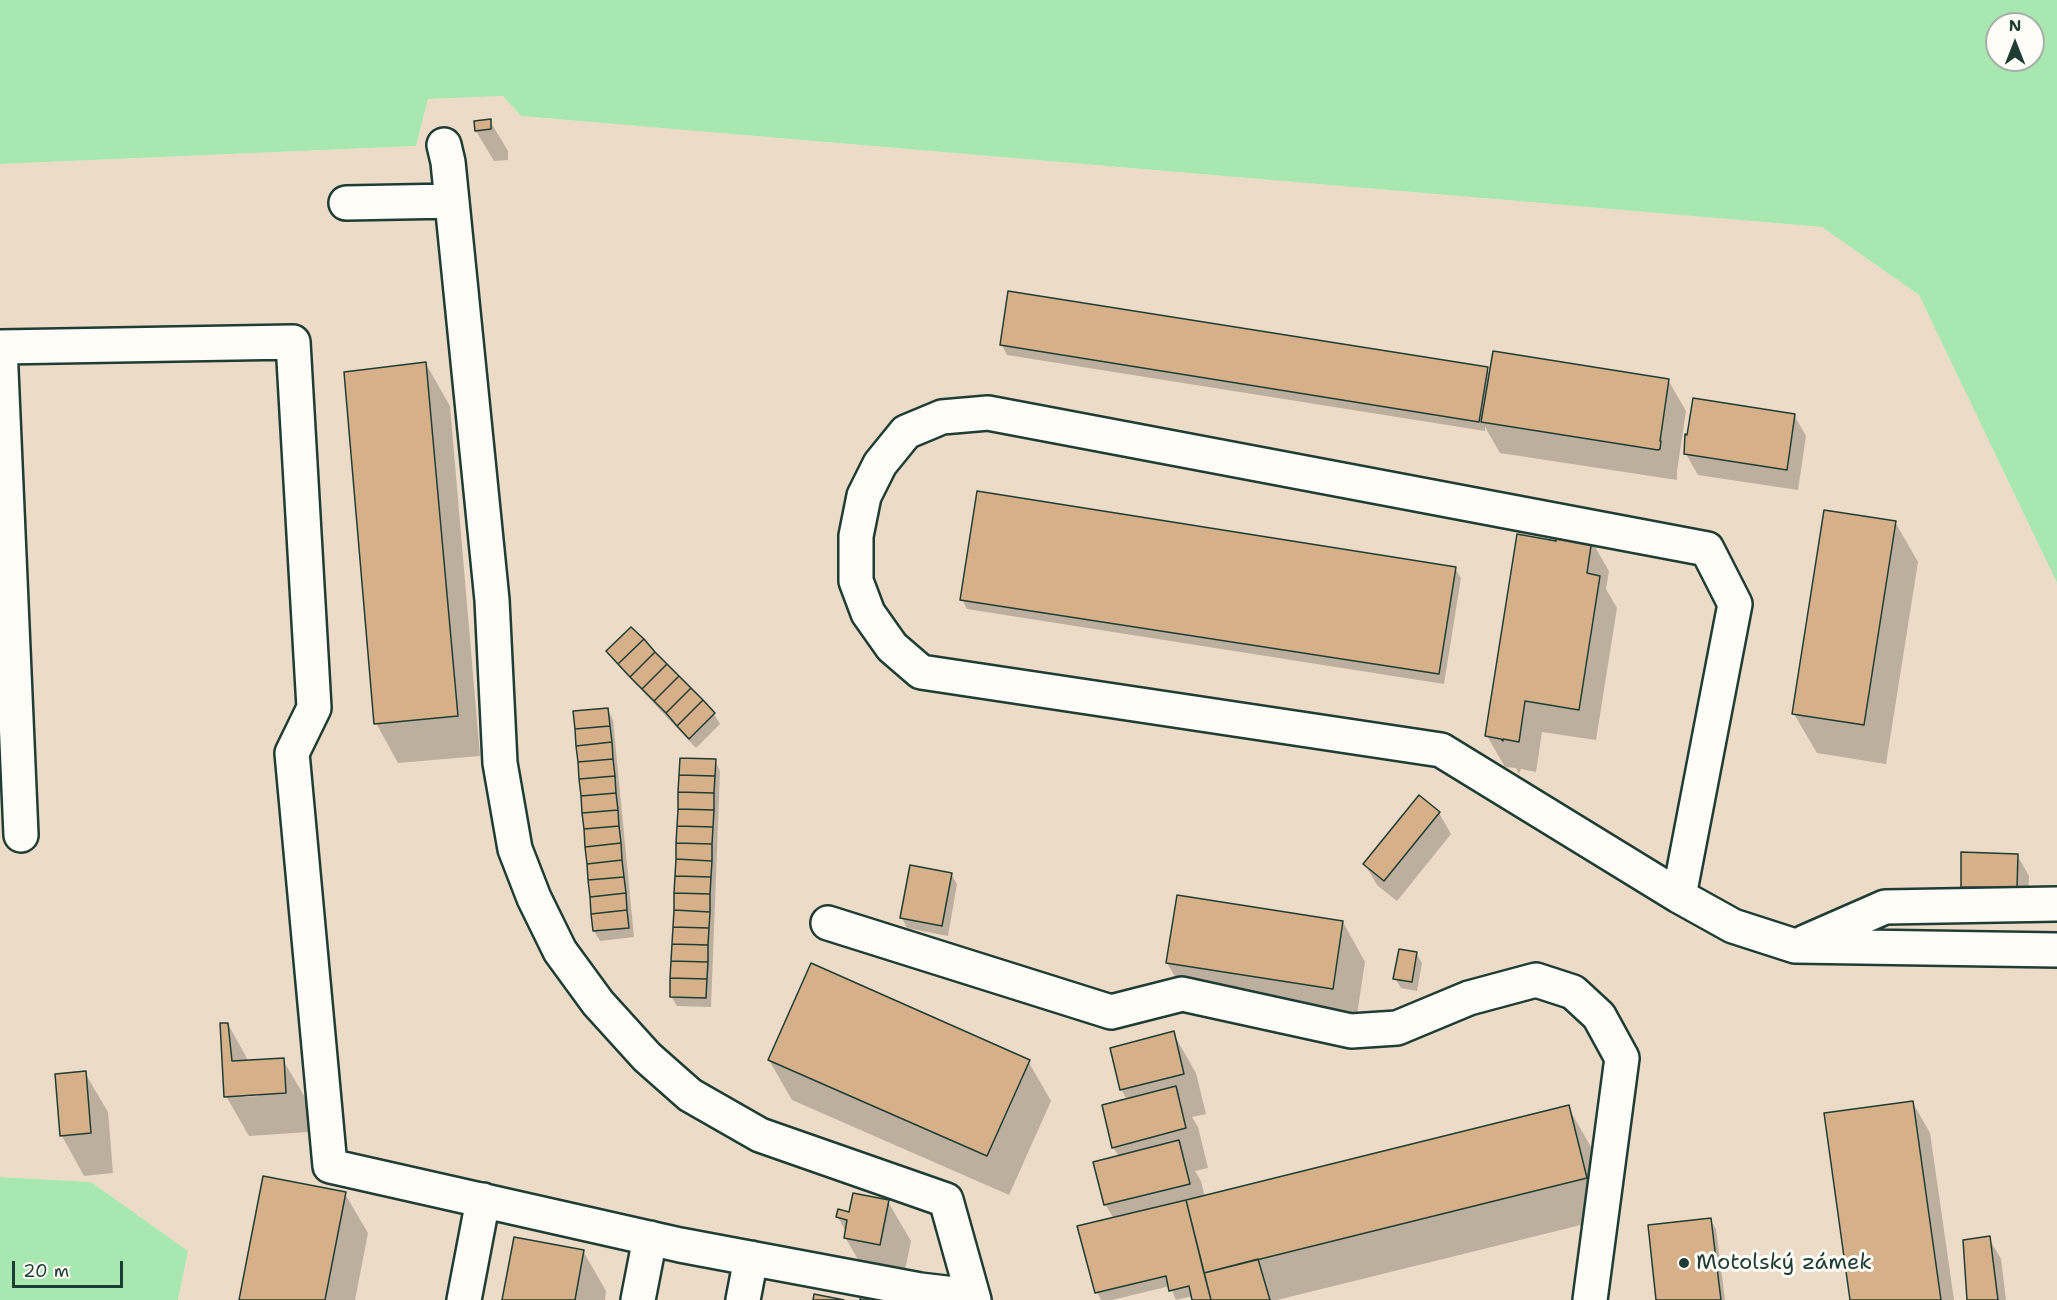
<!DOCTYPE html>
<html>
<head>
<meta charset="utf-8">
<style>
  body { margin:0 }
  #map { position:relative; width:2057px; height:1300px; overflow:hidden; background:#f5ede1; font-family:"Shantell Sans",sans-serif }
  canvas { display:block }
  .north { position:absolute; left:1985px; top:12px; width:60px; height:60px; box-sizing:border-box; background:#fdfcf7; border:2px solid #a4b0a9; border-radius:50%; rotate:0deg; font-size:16px; font-weight:700; line-height:24px; text-align:center; color:#1f3d34 }
  .north::after { content:''; display:block; margin:auto; width:21px; height:27px; background:#1f3d34; clip-path:polygon(50% 0,100% 100%,50% 72%,0 100%) }
  .scale { position:absolute; left:12px; top:1261px; width:111px; height:27px; box-sizing:border-box; border:3px solid #1f3d34; border-top:0; padding-left:8px; font-size:18px; line-height:21px; white-space:nowrap; color:#1f3d34; -webkit-text-stroke:4px #fdfcf7; paint-order:stroke }
</style>
</head>
<body>
<div id="map">
<canvas width="2057" height="1300"></canvas>
<div class="north">N</div>
<div class="scale">20 m</div>
</div>
<script>
const context = document.querySelector('canvas').getContext('2d');
context.lineJoin = 'round';
function fillPath(path, color) { context.fillStyle = color; context.fill(path, 'evenodd'); }
const toPath = rows => new Path2D(rows.map(r => 'M' + r).join(''));
function stroke(path, color, width, dash) { context.strokeStyle = color; context.lineWidth = width; context.lineCap = dash ? 'butt' : 'round'; context.setLineDash(dash || []); context.stroke(path); }
function label(font, color, halo, rows, align = 'center') {
  context.font = font + ' "Shantell Sans",sans-serif'; context.lineWidth = 6; context.setLineDash([]); context.textBaseline = 'middle'; context.strokeStyle = halo; context.fillStyle = color; for (const [text, x, y, turn = 0] of rows) {
    context.save(); context.translate(x, y); context.rotate((+turn || 0) * Math.PI / 180); context.textAlign = isNaN(turn) ? turn : align; if (halo) context.strokeText(text, 0, 0); context.fillText(text, 0, 0); context.restore();
  }
}
fillPath(toPath([
  [503,96,521,116,1822,227,1919,295,2057,583,2057,1300,178,1300,188,1251,91,1182,0,1177,0,164,416,146,428,99]
]), '#ecdbc6');
fillPath(toPath([
  [0,0,2057,0,2057,583,1919,295,1822,227,521,116,503,96,428,99,416,146,0,164],
  [1997,24,2033,24,2033,60,1997,60],
  [0,1177,91,1182,188,1251,178,1300,0,1300]
]), '#a8e7af');
fillPath(toPath([
  [490,121,508,151,508,160,494,161,476,131],
  [1002,345,1487,368,1490,374,1668,380,1686,411,1677,471,1677,480,1500,453,1485,427,1485,431,1007,355],
  [426,364,450,406,480,756,398,763,376,723],
  [1794,415,1806,436,1798,490,1698,475,1686,454],
  [1895,522,1918,562,1886,764,1817,753,1794,714],
  [1591,540,1609,571,1606,589,1617,608,1596,740,1542,732,1536,772,1521,769,1519,774,1516,768,1505,767,1487,736,1557,542],
  [1455,568,1461,578,1444,684,967,609,962,599],
  [608,651,714,714,720,724,696,748,614,661],
  [608,710,613,720,634,937,600,941,594,931,575,712],
  [715,761,720,771,711,1007,677,1006,671,996],
  [1439,813,1451,834,1397,901,1377,885,1365,864],
  [2017,855,2029,876,2028,908,1974,908,1962,887],
  [951,874,957,884,948,936,907,928,902,918],
  [1343,922,1365,962,1355,1028,1190,1002,1167,963],
  [1416,953,1422,963,1417,991,1401,988,1395,978],
  [228,1024,249,1062,283,1060,306,1099,308,1132,249,1136,226,1096],
  [259,1093,259,1096,244,1097,244,1094],
  [1173,1033,1196,1073,1206,1114,1192,1117,1198,1127,1208,1168,1195,1171,1201,1181,1205,1197,1568,1107,1591,1147,1609,1218,1277,1300,1194,1300,1193,1296,1176,1300,1170,1286,1112,1300,1101,1300,1097,1292,1114,1219,1105,1204,1119,1157,1113,1147,1127,1100,1121,1089],
  [769,1060,1028,1061,1051,1101,1009,1195,792,1100],
  [85,1073,108,1112,113,1173,84,1176,62,1136,57,1076],
  [1913,1103,1930,1133,1954,1300,1851,1300],
  [345,1194,368,1233,355,1300,241,1300],
  [888,1202,911,1241,902,1284,868,1277,845,1237,846,1232,838,1217],
  [1710,1219,1716,1229,1725,1300,1658,1300],
  [1989,1238,2001,1259,2006,1300,1968,1300],
  [583,1251,606,1291,605,1300,503,1300]
]), '#0003');
const building = toPath([
  [491,119,491,129,475,131,474,121,491,119],
  [1008,291,1488,367,1479,422,1000,345,1008,291],
  [1493,351,1669,379,1660,441,1661,441,1660,449,1658,450,1481,422,1493,351],
  [426,362,458,716,374,724,344,372,426,362],
  [1693,398,1795,414,1787,470,1684,454,1685,434,1687,435,1693,398],
  [977,491,1456,567,1439,674,960,600,977,491],
  [1824,510,1896,521,1864,725,1792,714,1824,510],
  [1557,532,1592,539,1587,573,1600,576,1579,710,1525,701,1519,742,1503,739,1503,741,1501,739,1485,736,1517,534,1556,541,1557,532],
  [631,627,644,639,618,664,606,651,631,627],
  [644,639,655,652,630,677,618,664,644,639],
  [655,652,667,664,642,689,630,677,655,652],
  [667,664,679,676,654,701,642,689,667,664],
  [679,676,691,688,666,713,654,701,679,676],
  [691,688,703,700,677,726,666,713,691,688],
  [703,700,715,713,689,739,677,726,703,700],
  [608,708,610,726,575,729,573,711,608,708],
  [610,726,612,742,576,746,575,729,610,726],
  [612,742,613,759,578,762,576,746,612,742],
  [680,758,716,759,715,776,679,775,680,758],
  [613,759,615,776,579,779,578,762,613,759],
  [679,775,715,776,714,793,678,792,679,775],
  [615,776,616,793,581,796,579,779,615,776],
  [678,792,714,793,714,810,678,809,678,792],
  [616,793,618,810,582,813,581,796,616,793],
  [1419,795,1440,812,1384,881,1363,864,1419,795],
  [678,809,714,810,713,827,677,826,678,809],
  [618,810,619,826,584,829,582,813,618,810],
  [619,826,621,843,585,847,584,829,619,826],
  [677,826,713,827,712,844,676,843,677,826],
  [621,843,622,860,587,864,585,847,621,843],
  [676,843,712,844,712,861,676,859,676,843],
  [1961,852,2018,854,2017,888,1961,887,1961,852],
  [676,859,712,861,711,877,675,876,676,859],
  [622,860,624,877,588,880,587,864,622,860],
  [910,865,952,873,942,926,900,918,910,865],
  [675,876,711,877,710,894,674,893,675,876],
  [624,877,626,893,590,897,588,880,624,877],
  [626,893,627,910,591,914,590,897,626,893],
  [674,893,710,894,710,912,674,910,674,893],
  [1177,895,1343,921,1333,989,1166,963,1177,895],
  [627,910,629,928,593,931,591,914,627,910],
  [674,910,710,912,709,928,673,927,674,910],
  [673,927,709,928,708,945,672,944,673,927],
  [672,944,708,945,708,962,671,961,672,944],
  [1399,949,1417,952,1412,982,1393,979,1399,949],
  [671,961,708,962,707,979,670,978,671,961],
  [811,963,1030,1060,987,1156,768,1060,811,963],
  [670,978,707,979,706,998,670,997,670,978],
  [220,1023,228,1023,232,1061,284,1058,286,1093,224,1097,220,1023],
  [1174,1031,1184,1074,1120,1090,1110,1048,1174,1031],
  [86,1071,91,1133,60,1136,55,1074,86,1071],
  [1176,1086,1186,1128,1112,1148,1102,1105,1176,1086],
  [1913,1101,1941,1300,1850,1300,1824,1113,1913,1101],
  [1569,1105,1587,1178,1204,1273,1186,1200,1569,1105],
  [1179,1140,1190,1184,1104,1205,1093,1162,1179,1140],
  [263,1176,346,1192,325,1300,239,1300,263,1176],
  [853,1193,889,1200,880,1245,844,1238,847,1220,836,1217,838,1209,849,1212,853,1193],
  [1186,1200,1211,1300,1192,1300,1189,1286,1169,1291,1166,1276,1095,1293,1077,1226,1186,1200],
  [1711,1218,1721,1300,1656,1300,1648,1225,1711,1218],
  [1990,1236,1998,1300,1967,1300,1963,1240,1990,1236],
  [514,1237,584,1250,575,1300,502,1300,514,1237],
  [1258,1259,1270,1300,1211,1300,1204,1273,1258,1259],
  [814,1294,844,1300,813,1300,814,1294],
  [861,1294,872,1296,871,1300,860,1300,861,1294]
]);
fillPath(building, '#d6b088');
stroke(building, '#1f3d34', 1.5);
const minor = toPath([
  [444,145,448,162,492,600,500,763,515,849,534,898,560,951,598,1003,647,1057,690,1095,760,1135,946,1200,974,1300],
  [346,203,452,201],
  [21,835,0,347,293,342,314,708,292,753,330,1166,680,1245,920,1290,972,1296],
  [1679,896,1735,604,1707,549,988,413,942,417,906,432,880,464,864,496,856,536,856,581,868,613,892,647,921,672,1441,750,1679,896,1733,926,1795,946,2057,950],
  [828,923,1111,1012,1182,994,1351,1031,1397,1028,1469,998,1536,980,1573,992,1599,1016,1622,1058,1590,1300],
  [1805,942,1885,907,2057,904],
  [464,1300,483,1200],
  [638,1300,650,1238],
  [743,1300,751,1258]
]);
stroke(minor, '#1f3d34', 38);
stroke(minor, '#fdfcf7', 33);
for (const [x, y, r, color] of [
  [1684,1263,6,"#1f3d34"]
]) { const dot = new Path2D(); dot.arc(x, y, r, 0, 2 * Math.PI); context.fillStyle = color; context.fill(dot); stroke(dot, '#fdfcf7', 2); }
label('22px', '#1f3d34', '#fdfcf7', [
  ["Motolský zámek",1696,1263]
], 'left');
</script>
</body>
</html>
